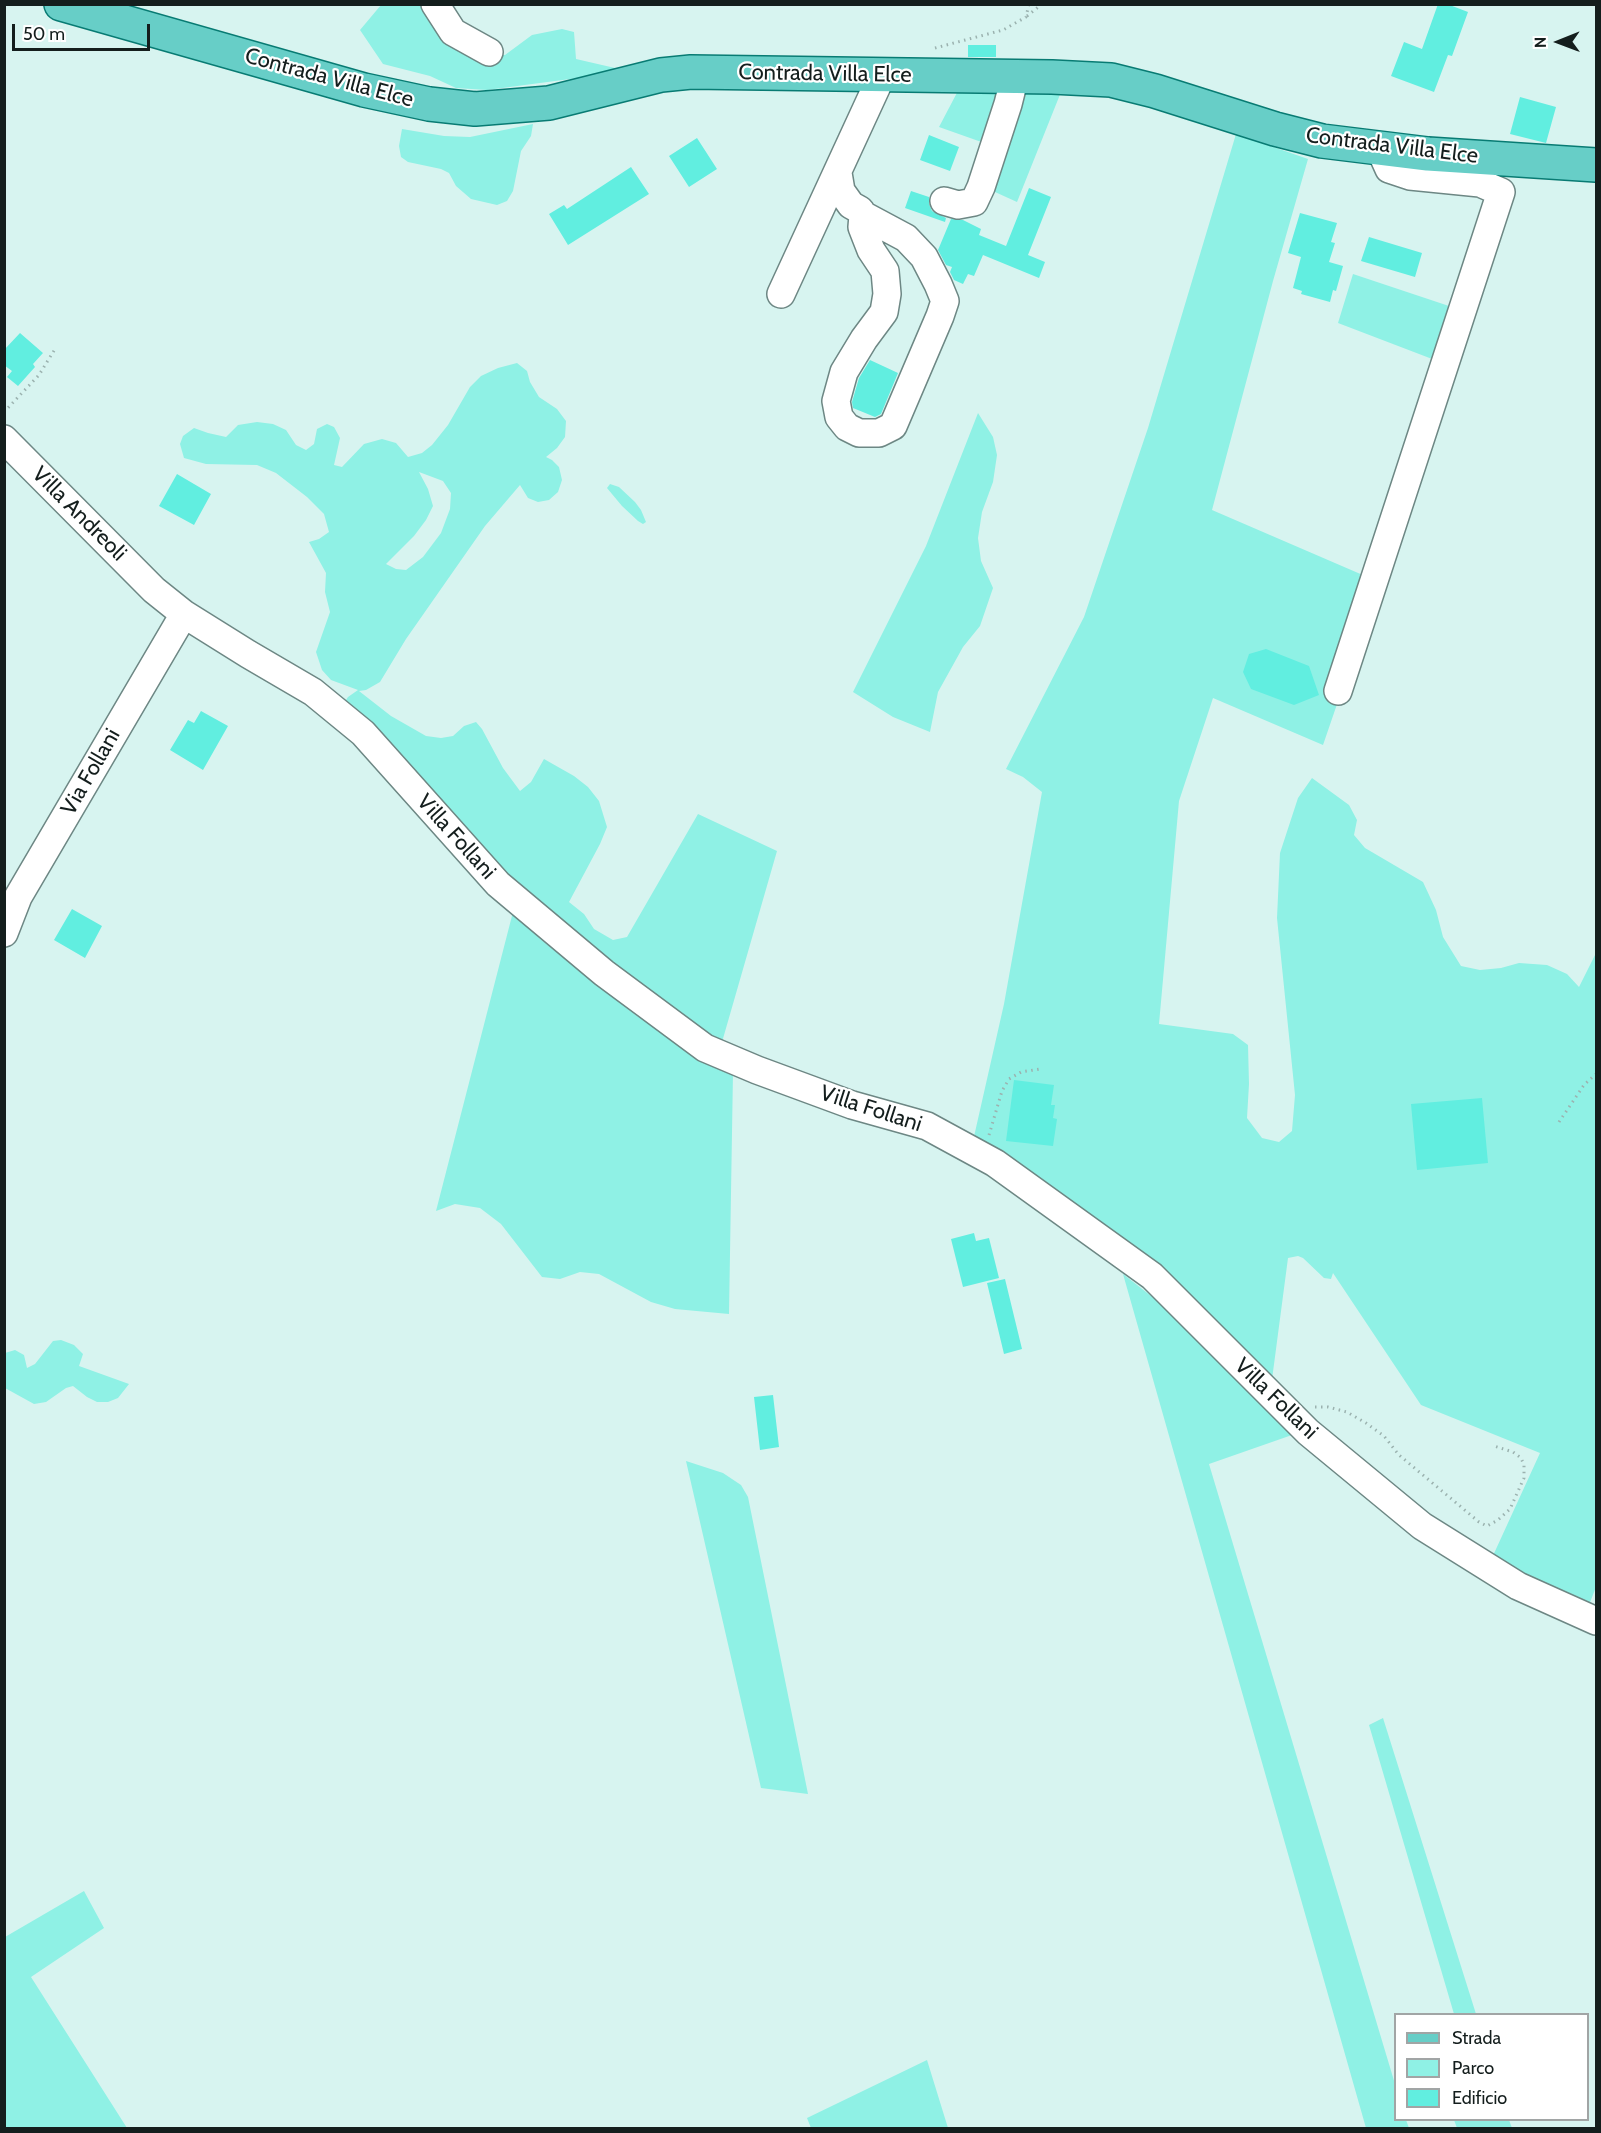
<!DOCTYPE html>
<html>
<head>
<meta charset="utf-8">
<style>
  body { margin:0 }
  #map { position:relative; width:1601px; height:2133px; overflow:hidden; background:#d7f4f0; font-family:Cabin,sans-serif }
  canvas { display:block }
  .frame { position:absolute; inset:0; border:6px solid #141e1d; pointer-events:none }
  .legend { position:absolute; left:1394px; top:2013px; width:195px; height:108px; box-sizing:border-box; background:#fff; border:2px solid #a1a5a5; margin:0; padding:8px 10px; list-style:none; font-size:18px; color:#141e1d }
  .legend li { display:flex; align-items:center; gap:12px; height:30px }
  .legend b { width:30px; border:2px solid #a1a5a5 }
  .north { position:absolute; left:1529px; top:12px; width:60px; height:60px; -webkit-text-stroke:4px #fff; paint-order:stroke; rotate:269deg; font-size:16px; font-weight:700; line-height:24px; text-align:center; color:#141e1d }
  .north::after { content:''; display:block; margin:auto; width:21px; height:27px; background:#141e1d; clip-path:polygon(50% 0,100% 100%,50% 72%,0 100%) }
  .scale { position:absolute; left:12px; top:24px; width:138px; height:27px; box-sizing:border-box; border:3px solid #141e1d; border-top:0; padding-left:8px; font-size:18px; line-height:21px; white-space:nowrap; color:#141e1d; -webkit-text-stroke:4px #fff; paint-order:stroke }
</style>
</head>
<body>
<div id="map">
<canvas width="1601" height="2133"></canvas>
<div class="frame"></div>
<ul class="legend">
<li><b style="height:8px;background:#67cec7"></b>Strada</li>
<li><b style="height:16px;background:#8ff1e5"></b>Parco</li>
<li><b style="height:16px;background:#61eee0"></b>Edificio</li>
</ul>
<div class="north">N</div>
<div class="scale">50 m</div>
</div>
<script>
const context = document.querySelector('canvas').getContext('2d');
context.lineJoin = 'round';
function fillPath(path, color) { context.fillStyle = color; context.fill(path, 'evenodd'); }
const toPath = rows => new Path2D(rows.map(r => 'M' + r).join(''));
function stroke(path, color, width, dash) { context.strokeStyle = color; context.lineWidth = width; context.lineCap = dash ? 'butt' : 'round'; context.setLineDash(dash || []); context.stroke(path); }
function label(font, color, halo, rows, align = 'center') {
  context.font = font + ' Cabin,sans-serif'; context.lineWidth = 4.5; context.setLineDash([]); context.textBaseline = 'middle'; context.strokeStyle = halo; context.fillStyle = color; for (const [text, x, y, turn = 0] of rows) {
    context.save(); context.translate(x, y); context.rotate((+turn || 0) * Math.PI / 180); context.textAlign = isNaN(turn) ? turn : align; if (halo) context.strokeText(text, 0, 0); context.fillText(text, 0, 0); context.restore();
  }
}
fillPath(toPath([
  [381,5,427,5,490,55,505,55,532,35,562,29,574,32,576,59,615,68,608,74,487,90,456,88,430,76,383,64,360,30],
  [1020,85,1063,87,1017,202,984,187],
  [960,87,1001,91,987,144,939,127],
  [533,124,531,136,521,151,513,191,507,201,497,205,471,199,456,186,449,173,441,169,408,162,401,157,399,146,402,129,444,136,470,137],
  [1236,134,1308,159,1273,281,1212,510,1379,582,1323,745,1213,698,1179,801,1159,1024,1233,1034,1248,1045,1249,1084,1247,1118,1262,1138,1279,1142,1292,1131,1295,1095,1277,918,1280,853,1298,798,1312,778,1349,805,1357,820,1354,835,1365,848,1423,882,1436,910,1443,937,1461,966,1480,970,1501,968,1519,963,1547,965,1567,974,1579,987,1596,953,1596,1587,1587,1610,1491,1560,1540,1453,1421,1405,1333,1273,1331,1279,1324,1278,1303,1258,1298,1256,1288,1258,1271,1387,973,1141,1004,1004,1042,792,1023,777,1006,769,1084,617,1148,428],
  [1353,274,1458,309,1440,362,1338,323],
  [517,363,527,371,530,382,539,397,557,409,566,421,565,437,557,448,546,457,552,460,559,467,562,480,558,492,549,500,538,502,528,498,520,485,485,526,406,639,380,682,366,690,359,691,391,716,426,736,441,738,453,736,464,726,476,722,482,729,503,768,520,791,531,782,544,759,574,776,588,787,599,801,607,827,600,844,569,902,584,914,594,929,613,940,627,937,698,814,777,851,720,1049,530,901,342,706,348,697,358,690,331,680,322,670,316,652,330,612,325,592,326,573,309,542,319,539,329,532,324,514,307,497,276,473,257,465,206,464,184,458,180,444,183,436,194,428,208,433,226,437,238,425,257,422,273,424,286,430,296,445,306,450,314,444,317,429,327,424,334,427,340,438,334,465,342,467,364,444,382,439,396,443,408,457,422,453,432,445,448,425,470,387,481,376,498,368],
  [419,472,443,481,451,493,450,509,441,533,423,557,406,570,396,569,386,564,414,536,426,520,433,506,428,489],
  [978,413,993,437,997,455,993,482,982,512,978,538,981,561,993,588,980,626,963,647,938,692,930,732,893,717,853,692,926,546],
  [610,484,619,487,635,502,641,510,646,522,643,524,638,521,622,506,607,488],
  [514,908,539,938,637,1016,693,1053,733,1072,729,1314,675,1309,651,1302,599,1274,580,1272,560,1279,542,1277,501,1224,480,1208,455,1204,436,1211],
  [1123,1274,1155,1299,1292,1435,1209,1464,1395,2084,1396,2120,1406,2120,1409,2128,1366,2128],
  [61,1340,74,1345,83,1354,79,1366,129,1384,118,1398,108,1402,97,1402,87,1397,73,1386,66,1388,46,1402,34,1404,5,1388,5,1353,15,1350,24,1355,27,1368,35,1364,53,1341],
  [686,1461,723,1473,741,1485,748,1497,808,1794,761,1788],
  [1383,1718,1476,2014,1454,2014,1369,1725],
  [84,1891,104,1928,31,1977,127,2128,5,2128,5,1937],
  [927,2060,948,2128,811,2128,807,2118],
  [1454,2120,1509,2120,1512,2128,1457,2128]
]), '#8ff1e5');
fillPath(toPath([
  [1438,4,1447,4,1468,12,1452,56,1448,55,1434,92,1391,76,1404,42,1422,49],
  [968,45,996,45,996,57,968,57],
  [1520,97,1556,107,1546,143,1510,134],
  [929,135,959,147,950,171,920,160],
  [697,138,717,169,689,187,669,156],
  [631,167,649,194,568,245,549,214,564,205,567,209],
  [1029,188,1051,197,1028,255,1045,262,1039,278,983,255,974,276,968,274,963,284,954,280,950,272,952,267,946,265,938,250,951,219,963,220,981,229,979,235,1006,246],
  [911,191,929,197,929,204,932,211,946,218,945,222,905,208],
  [1300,213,1337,223,1331,242,1335,243,1329,262,1343,266,1336,291,1333,290,1330,302,1301,294,1302,291,1293,288,1301,257,1288,253],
  [1369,237,1422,253,1415,277,1361,261],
  [20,333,43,353,33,364,35,367,18,386,7,377,12,371,4,365,4,350],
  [870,360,898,373,881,414,875,417,853,408,852,402,859,378],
  [177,474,211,494,194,525,159,506],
  [1266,649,1309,666,1319,695,1294,705,1251,689,1243,672,1249,654],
  [201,711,228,726,203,770,170,750,188,720,194,723],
  [72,909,102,926,85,958,54,940],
  [1014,1080,1054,1085,1051,1105,1055,1105,1053,1118,1057,1119,1053,1146,1006,1141],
  [1482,1098,1488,1163,1417,1170,1411,1104],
  [974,1233,976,1241,989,1238,999,1278,963,1287,951,1239],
  [1005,1279,1022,1349,1004,1354,987,1283],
  [773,1395,779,1447,760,1450,754,1397]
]), '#61eee0');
const minor = toPath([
  [435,4,453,32,489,52],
  [838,173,841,191,851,205,860,210,863,215,862,227,871,250,885,271,887,294,884,312,864,339,844,372,836,401,839,417,847,427,859,433,879,433,893,426,940,316,945,301,938,284,924,257,906,238,863,215],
  [944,201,958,205,974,202,981,187,1008,104,1015,76],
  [781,294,882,75],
  [4,439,154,590,184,614,248,654,313,692,363,733,498,884,604,973,705,1048,757,1070,852,1105,927,1126,995,1163,1152,1276,1308,1432,1422,1526,1518,1586,1596,1621],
  [1338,691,1501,192,1480,183,1410,176,1389,169,1380,149],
  [4,933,18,897,184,614]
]);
const major = toPath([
  [61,4,364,90,429,104,475,109,549,103,661,75,691,72,1052,77,1111,80,1155,91,1275,129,1322,141,1428,154,1596,165]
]);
stroke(minor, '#6d8784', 30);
stroke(major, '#087b73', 36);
stroke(toPath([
  [1027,16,1042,4],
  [935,48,1003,30,1026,17,1029,4],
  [4,412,39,375,55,349],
  [1559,1122,1584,1085,1596,1074],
  [989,1135,1002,1091,1009,1079,1021,1072,1040,1069],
  [1315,1407,1328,1407,1347,1412,1366,1423,1384,1436,1399,1455,1479,1522,1487,1526,1498,1520,1510,1509,1524,1478,1524,1465,1521,1458,1513,1452,1494,1446]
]), '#9bb2af', 3, [1.5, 4.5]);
stroke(minor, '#fff', 27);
stroke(major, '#67cec7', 33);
label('22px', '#141e1d', '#fff', [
  ["Contrada Villa Elce",825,74,1],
  ["Contrada Villa Elce",329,78,15],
  ["Contrada Villa Elce",1392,146,7],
  ["Villa Andreoli",79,514,45],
  ["Via Follani",91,772,-60],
  ["Villa Follani",456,837,48],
  ["Villa Follani",871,1109,18],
  ["Villa Follani",1276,1399,44]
]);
</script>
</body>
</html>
